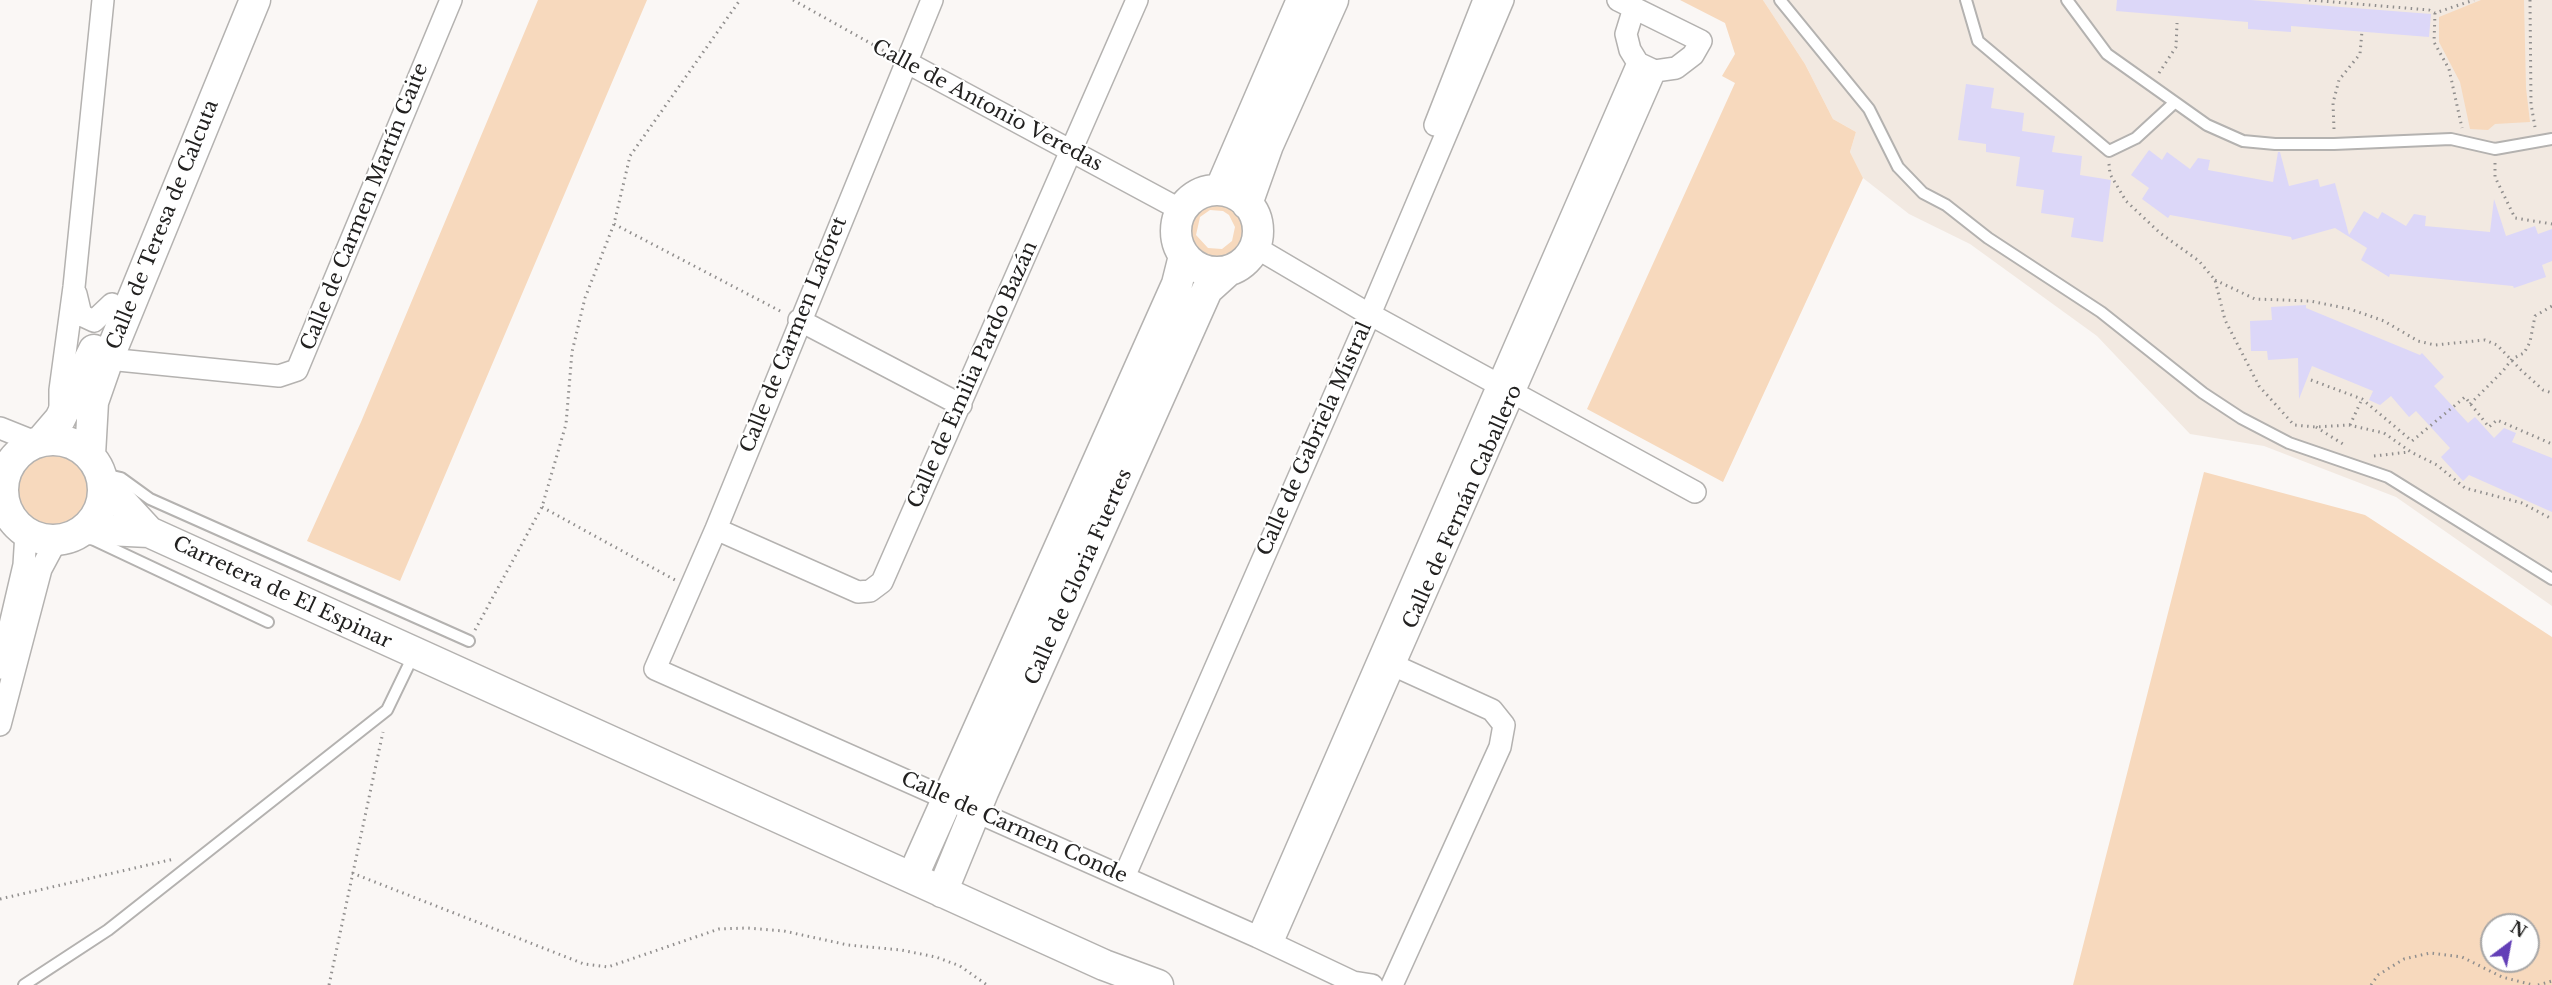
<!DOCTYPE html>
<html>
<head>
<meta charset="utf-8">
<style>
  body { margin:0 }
  #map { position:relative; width:2552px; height:985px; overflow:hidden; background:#faf7f5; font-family:"Libre Baskerville",serif }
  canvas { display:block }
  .north { position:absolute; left:2480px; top:913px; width:60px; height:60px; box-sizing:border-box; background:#fff; border:2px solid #a7a6a6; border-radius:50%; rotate:32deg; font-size:16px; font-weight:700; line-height:24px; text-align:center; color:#222120 }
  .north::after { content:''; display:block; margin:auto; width:21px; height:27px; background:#633fb7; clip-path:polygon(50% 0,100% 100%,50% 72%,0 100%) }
</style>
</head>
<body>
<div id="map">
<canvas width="2552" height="985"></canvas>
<div class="north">N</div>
</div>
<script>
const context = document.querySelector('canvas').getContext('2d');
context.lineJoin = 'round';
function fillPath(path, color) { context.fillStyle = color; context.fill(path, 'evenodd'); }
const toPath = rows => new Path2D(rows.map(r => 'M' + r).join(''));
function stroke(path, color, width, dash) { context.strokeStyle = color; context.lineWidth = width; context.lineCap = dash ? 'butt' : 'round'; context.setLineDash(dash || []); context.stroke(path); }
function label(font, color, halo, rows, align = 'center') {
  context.font = font + ' "Libre Baskerville",serif'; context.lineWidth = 4.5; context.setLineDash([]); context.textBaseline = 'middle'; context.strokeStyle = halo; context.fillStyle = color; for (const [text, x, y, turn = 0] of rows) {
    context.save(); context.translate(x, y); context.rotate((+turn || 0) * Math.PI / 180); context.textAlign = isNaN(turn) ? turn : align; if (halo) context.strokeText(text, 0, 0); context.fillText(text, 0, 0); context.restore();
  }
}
fillPath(toPath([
  [1763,0,2552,0,2552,606,2396,497,2264,446,2190,434,2097,336,1970,244,1909,214,1863,178,1850,152,1856,132,1833,119,1805,64]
]), '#f2e9e1');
fillPath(toPath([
  [538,0,647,0,400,581,307,541,361,422],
  [1680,0,1763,0,1805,64,1833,119,1856,132,1850,152,1863,178,1723,482,1587,409,1735,83,1722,76,1735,54,1725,23],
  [2481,0,2524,0,2526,88,2530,122,2495,124,2488,130,2470,129,2460,82,2439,42,2439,17],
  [1219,200,1237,209,1242,217,1244,237,1233,253,1214,258,1196,251,1190,243,1186,226,1189,217,1201,204],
  [1210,210,1223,211,1229,215,1235,227,1232,241,1222,249,1208,248,1196,235,1200,217],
  '15 490a38 38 0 1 1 76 0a38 38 0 1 1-76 0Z',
  [2204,472,2365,515,2552,637,2552,985,2073,985],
  [2492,925,2528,925,2528,961,2492,961]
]), '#f7d9bd');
fillPath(toPath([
  [2117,0,2251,0,2431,14,2429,37,2291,26,2291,32,2248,29,2248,22,2116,11],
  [1966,84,1994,88,1991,108,2024,113,2022,131,2055,136,2052,152,2082,156,2080,175,2111,180,2103,242,2071,237,2074,218,2041,213,2044,190,2016,186,2020,157,1986,152,1986,144,1958,140],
  [2149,150,2162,160,2167,152,2190,169,2198,158,2210,160,2208,170,2273,182,2278,152,2280,152,2289,186,2318,179,2320,187,2335,183,2349,235,2364,211,2378,219,2382,212,2406,226,2414,214,2426,216,2425,226,2490,232,2494,199,2506,236,2535,226,2538,234,2552,229,2552,261,2542,265,2546,277,2514,288,2513,286,2390,274,2389,277,2361,260,2367,248,2335,228,2292,240,2291,237,2170,215,2168,218,2142,199,2149,188,2131,175],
  [2306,305,2306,308,2420,355,2422,353,2444,377,2434,386,2468,423,2475,417,2494,438,2504,428,2516,433,2512,442,2552,458,2552,512,2469,475,2463,481,2441,457,2450,448,2416,411,2409,417,2391,396,2380,405,2369,400,2373,391,2312,366,2299,399,2298,358,2268,360,2267,351,2251,351,2250,321,2272,320,2271,307]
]), '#dcd7f8');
const lane = toPath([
  [1780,0,1869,109,1898,167,1923,193,1946,205,1988,238,2101,312,2203,393,2241,418,2289,443,2388,477,2552,579],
  [1966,0,1978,41,2109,151,2136,138,2173,104],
  [2067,0,2107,54,2207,125,2243,141,2275,144,2334,144,2451,139,2495,149,2552,139],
  [108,475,121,478,150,499,469,641],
  [92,539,268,622],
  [24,985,108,930,387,710,414,654]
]);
const street = toPath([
  [932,0,716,529,655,669,1258,937,1353,982,1372,985],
  [1618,0,1701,41,1693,55,1676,68,1655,71,1638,63,1630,50,1626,34,1634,8],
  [906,62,1181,210],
  [1435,125,1484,0],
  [1255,247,1362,310,1695,492],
  [76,294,81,315,94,321,112,304],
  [799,320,961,405],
  [108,359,279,376,297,370,451,0],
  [60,412,60,390,74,287,103,0],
  [0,428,35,442],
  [0,512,11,518],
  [716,529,858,592,870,591,882,582,1137,0],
  [1382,660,1492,710,1504,725,1500,747,1392,985],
  [0,668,24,565,26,533],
  [0,725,41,569,56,541],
  [1124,877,1370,314,1503,0],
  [1258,937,1638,63],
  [1272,943,1655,71]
]);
const secondary = toPath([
  [1220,190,1302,0],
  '1176 231a41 41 0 1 1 82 0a41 41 0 1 1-82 0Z',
  [1247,204,1268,145,1333,0],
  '3 490a50 50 0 1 1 100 0a50 50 0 1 1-100 0Z',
  [42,440,60,419,94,350],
  [90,455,93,402,108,359,255,0],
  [103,482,149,532],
  [86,529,149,532,1104,965,1158,985],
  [912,878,1177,284,1184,256],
  [942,892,983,792,1207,290,1228,271]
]);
stroke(lane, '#b4b2b0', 14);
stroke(street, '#b4b2b0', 24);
stroke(secondary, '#b4b2b0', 33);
stroke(toPath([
  [793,0,888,53],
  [2309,0,2429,10,2435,13,2474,0],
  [2530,0,2531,104,2535,127],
  [2435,13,2434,42,2449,69,2462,128],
  [2159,73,2176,47,2177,23],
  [2334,129,2333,103,2339,80,2360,54,2362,31],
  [2495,163,2495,177,2515,218,2552,224],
  [2109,164,2110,174,2126,201,2160,233,2199,261,2215,280,2225,320,2259,386,2294,425,2316,427,2349,425,2384,433,2411,452,2437,465,2465,488,2522,503,2552,519],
  [614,224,782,312],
  [2215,280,2255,299,2310,301,2350,309,2384,321,2418,341,2435,345,2485,340,2497,345,2521,370,2543,390,2552,393],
  [2311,380,2362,399,2412,441,2465,397,2489,427,2497,420,2552,444],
  [2470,404,2503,371,2512,359,2524,353,2530,342,2535,316,2552,306],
  [2350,425,2362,399],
  [2316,427,2346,446],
  [2374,456,2409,452],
  [542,507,675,580],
  [475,630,542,507,566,424,572,352,585,298,614,224,630,156,740,0],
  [352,873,584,964,608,967,719,929,747,928,784,931,848,945,901,950,936,957,960,966,987,985],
  [0,899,174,859],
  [329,985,383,732],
  [2371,985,2378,975,2404,959,2430,953,2462,957,2502,977,2533,985],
  [2538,985,2552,981]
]), '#918f8e', 3, [1.5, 4.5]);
stroke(lane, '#fff', 10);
stroke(street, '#fff', 21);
stroke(secondary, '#fff', 30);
label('20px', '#222120', '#fff', [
  ["Calle de Antonio Veredas",987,106,28],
  ["Calle de Carmen Martín Gaite",365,207,-68],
  ["Calle de Teresa de Calcuta",163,225,-68],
  ["Calle de Carmen Laforet",794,335,-68],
  ["Calle de Emilia Pardo Bazán",973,375,-66],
  ["Calle de Gabriela Mistral",1315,439,-66],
  ["Calle de Fernán Caballero",1463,507,-66],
  ["Calle de Gloria Fuertes",1079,577,-66],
  ["Carretera de El Espinar",282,593,25],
  ["Calle de Carmen Conde",1014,828,24]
]);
</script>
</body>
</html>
